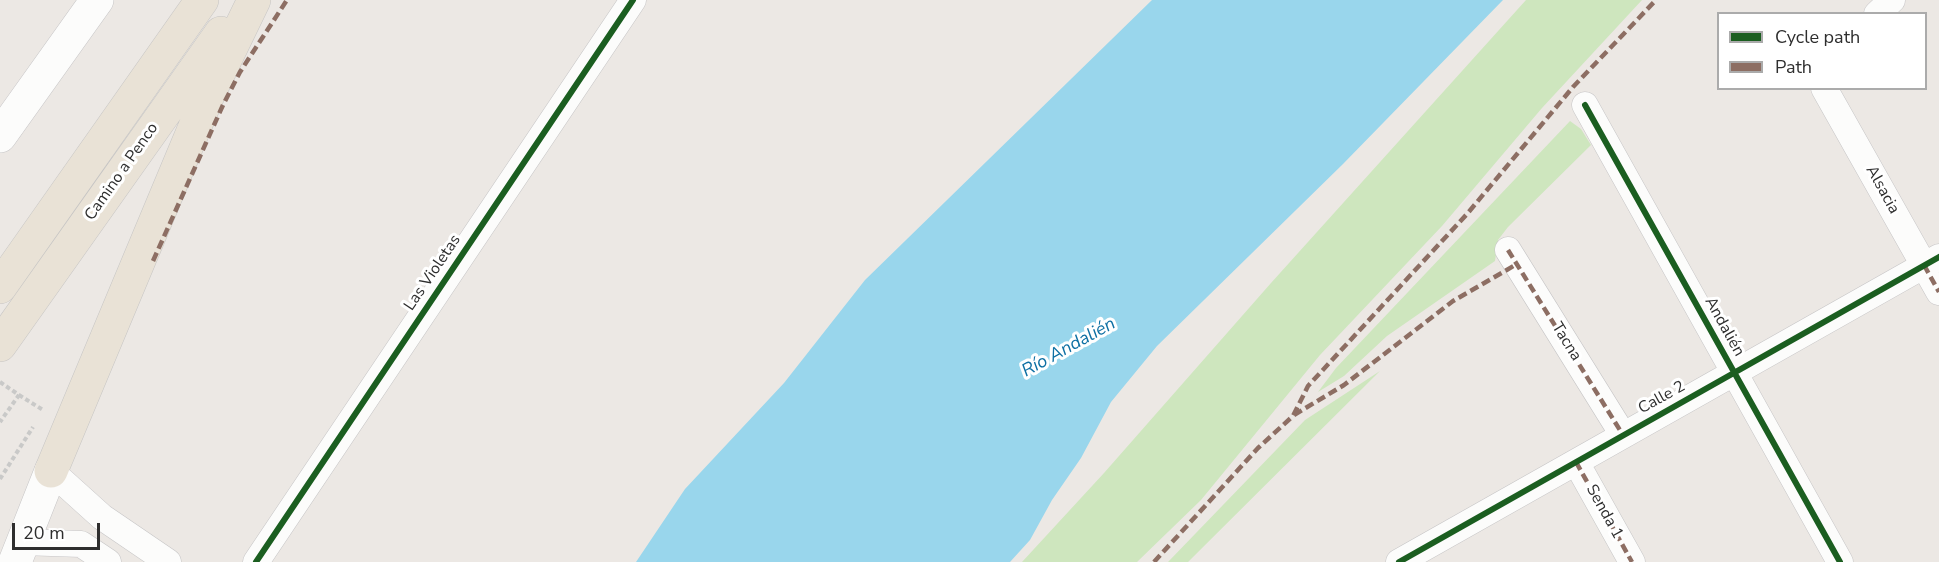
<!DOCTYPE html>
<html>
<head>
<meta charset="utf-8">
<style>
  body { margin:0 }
  #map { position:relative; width:1939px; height:562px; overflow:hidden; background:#ece8e4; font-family:"Nunito Sans",sans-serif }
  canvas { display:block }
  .legend { position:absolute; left:1717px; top:12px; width:210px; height:78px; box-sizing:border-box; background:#fff; border:2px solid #ababab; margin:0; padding:8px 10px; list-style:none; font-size:18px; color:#2e2e2e }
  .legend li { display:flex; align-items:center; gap:12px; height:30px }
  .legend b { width:30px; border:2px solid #ababab }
  .scale { position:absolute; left:12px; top:523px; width:88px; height:27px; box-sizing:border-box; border:3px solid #2e2e2e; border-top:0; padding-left:8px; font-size:18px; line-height:21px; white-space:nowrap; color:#2e2e2e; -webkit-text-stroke:4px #fff; paint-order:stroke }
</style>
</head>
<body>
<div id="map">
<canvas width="1939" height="562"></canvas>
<ul class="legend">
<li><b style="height:8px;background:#1b5e20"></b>Cycle path</li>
<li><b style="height:8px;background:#8d6e63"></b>Path</li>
</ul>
<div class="scale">20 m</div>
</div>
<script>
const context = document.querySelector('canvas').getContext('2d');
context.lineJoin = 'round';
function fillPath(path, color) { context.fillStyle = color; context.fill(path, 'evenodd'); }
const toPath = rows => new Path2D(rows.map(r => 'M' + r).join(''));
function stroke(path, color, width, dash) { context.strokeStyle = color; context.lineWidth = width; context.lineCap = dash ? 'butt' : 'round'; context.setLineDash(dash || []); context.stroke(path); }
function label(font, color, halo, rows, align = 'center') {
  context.font = font + ' "Nunito Sans",sans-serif'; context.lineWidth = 6; context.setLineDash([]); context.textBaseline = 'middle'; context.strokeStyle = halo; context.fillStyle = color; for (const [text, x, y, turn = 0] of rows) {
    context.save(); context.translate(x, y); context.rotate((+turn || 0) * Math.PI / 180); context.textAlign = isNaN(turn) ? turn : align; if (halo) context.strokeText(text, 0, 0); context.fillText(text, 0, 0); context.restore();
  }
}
fillPath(toPath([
  [1526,0,1642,0,1542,108,1442,226,1320,355,1201,500,1137,562,1022,562,1104,473,1271,283],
  [1570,121,1581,129,1591,145,1508,227,1498,240,1495,261,1387,336,1344,376,1318,392,1336,368],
  [1380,371,1188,562,1168,562,1305,420]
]), '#cee6be');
fillPath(toPath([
  [1152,0,1503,0,1343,164,1157,346,1111,402,1081,458,1052,500,1030,540,1010,562,636,562,685,489,784,383,865,280]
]), '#99d6ec');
const minor = toPath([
  [1877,14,1892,0],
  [1824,88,1939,292],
  [1585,105,1840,562],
  [1508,250,1623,435],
  [1576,462,1632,562],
  [51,471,102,517,168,562],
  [22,542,81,544,108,562],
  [256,562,633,0],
  [1399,562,1939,257]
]);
const tertiary = toPath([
  [0,136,97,0],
  [15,562,51,471]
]);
const trunk = toPath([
  [0,287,202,0],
  [0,345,221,33],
  [51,471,209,93,254,0]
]);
stroke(minor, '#c5c4c5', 27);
stroke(tertiary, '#c5c4c5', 34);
stroke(trunk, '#c6c5c4', 34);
stroke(toPath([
  [0,382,19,395,0,422],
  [19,395,43,410],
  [0,479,33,427]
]), '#c9c9c8', 4, [4.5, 3]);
stroke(minor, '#fcfcfb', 26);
stroke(tertiary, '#fcfcfb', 33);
stroke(trunk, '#e9e2d6', 33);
stroke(toPath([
  [1508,250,1623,435],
  [153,261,223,105,240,72,287,0],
  [1924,265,1939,292],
  [1294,415,1344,385,1453,301,1517,264],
  [1576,462,1632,562],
  [1154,562,1258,448,1293,416,1308,386,1467,214,1573,87,1656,0]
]), '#8d6e63', 4.5, [9, 4.5]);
stroke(toPath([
  [1585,105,1840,562],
  [256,562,633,0],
  [1399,562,1939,257]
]), '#1b5e20', 6);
label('16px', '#2e2e2e', '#fff', [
  ["Camino a Penco",122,172,-55],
  ["Alsacia",1882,190,61],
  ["Las Violetas",433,273,-56],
  ["Andalién",1724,327,61],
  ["Tacna",1566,342,58],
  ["Calle 2",1662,398,-29],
  ["Senda 1",1604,512,61]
]);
label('italic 18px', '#0d6fa3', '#fff', [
  ["Río Andalién",1069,348,-29]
]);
</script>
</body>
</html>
